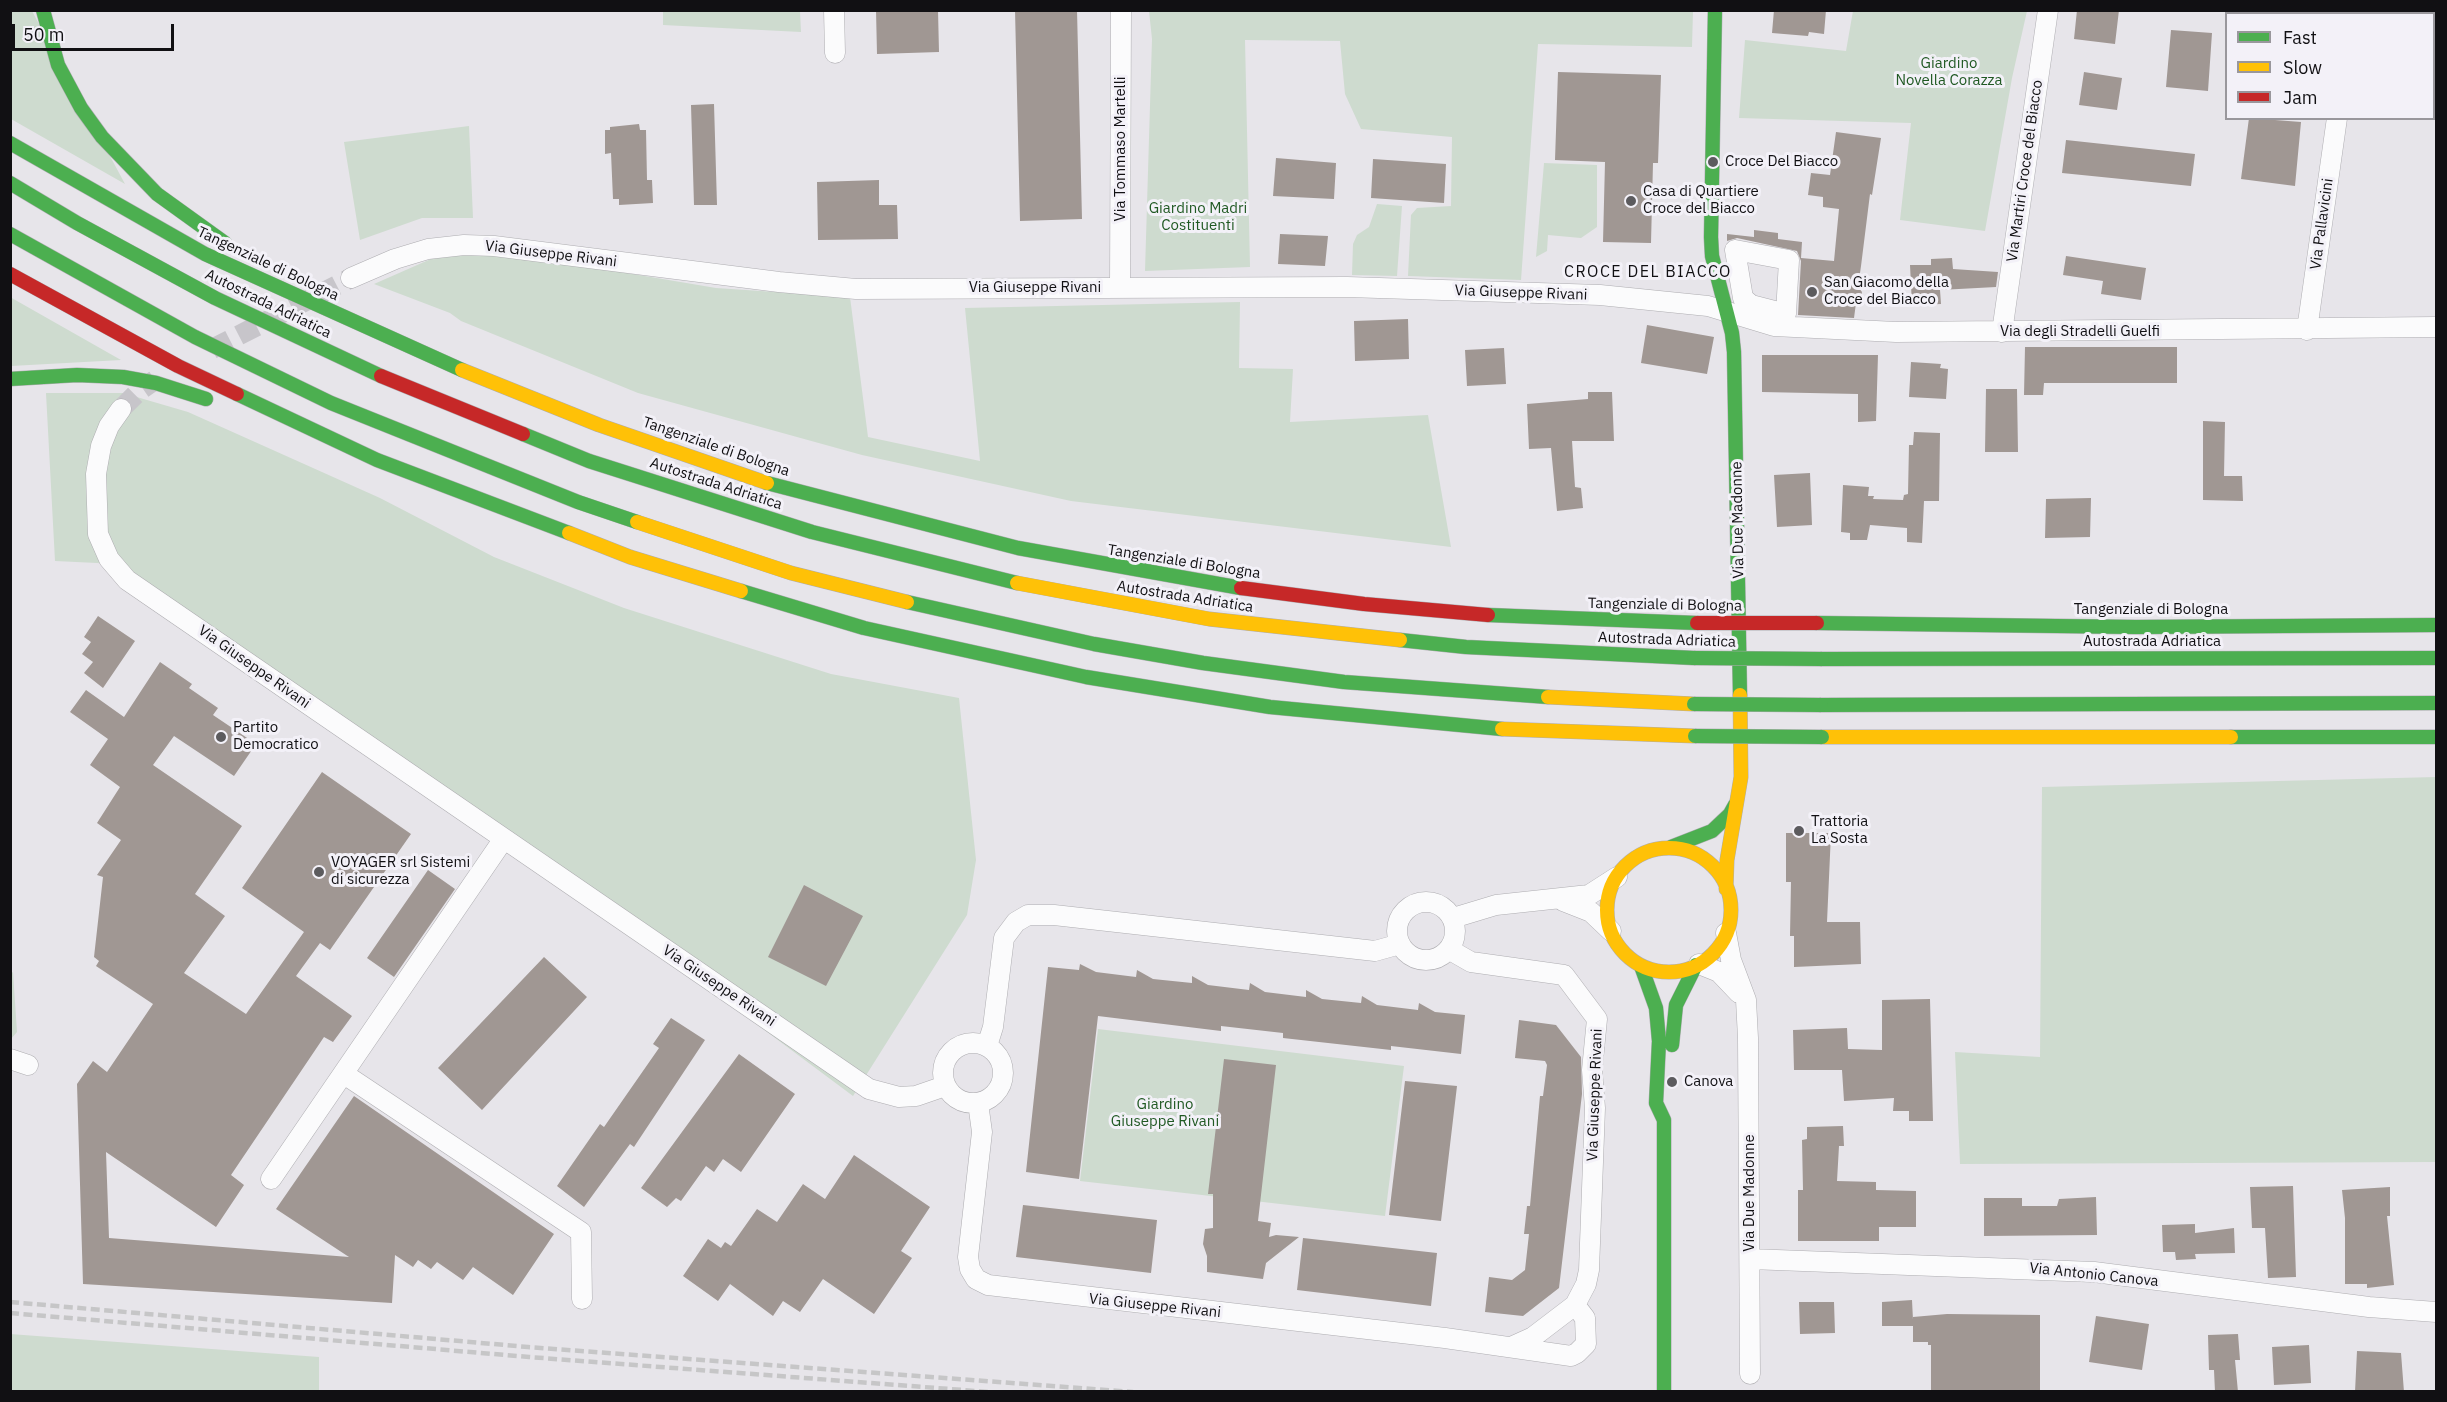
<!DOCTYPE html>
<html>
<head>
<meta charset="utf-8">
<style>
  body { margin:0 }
  #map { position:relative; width:2447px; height:1402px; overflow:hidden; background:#e7e5ea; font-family:"IBM Plex Sans",sans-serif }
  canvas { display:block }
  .frame { position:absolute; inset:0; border:12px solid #111013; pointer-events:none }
  .legend { position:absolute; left:2225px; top:12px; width:210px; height:108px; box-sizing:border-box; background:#f3f1f8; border:2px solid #99979c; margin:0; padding:8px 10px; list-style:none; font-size:18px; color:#111013 }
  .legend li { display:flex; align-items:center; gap:12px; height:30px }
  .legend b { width:30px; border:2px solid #99979c }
  .scale { position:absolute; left:12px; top:24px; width:162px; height:27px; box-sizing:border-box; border:3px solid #111013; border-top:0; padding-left:8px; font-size:18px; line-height:21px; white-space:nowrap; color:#111013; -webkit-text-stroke:4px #f3f1f8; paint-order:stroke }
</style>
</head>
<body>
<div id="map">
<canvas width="2447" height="1402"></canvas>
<div class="frame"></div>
<ul class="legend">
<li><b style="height:8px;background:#4caf50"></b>Fast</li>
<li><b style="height:8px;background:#ffc107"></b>Slow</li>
<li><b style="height:8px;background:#c62828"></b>Jam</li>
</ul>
<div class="scale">50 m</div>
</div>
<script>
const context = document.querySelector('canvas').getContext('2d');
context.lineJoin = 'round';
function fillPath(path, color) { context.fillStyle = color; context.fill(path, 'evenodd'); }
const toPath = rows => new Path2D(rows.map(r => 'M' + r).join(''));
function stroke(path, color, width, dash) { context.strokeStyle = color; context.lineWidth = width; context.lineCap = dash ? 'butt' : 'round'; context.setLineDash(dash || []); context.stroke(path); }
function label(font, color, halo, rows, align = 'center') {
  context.font = font + ' "IBM Plex Sans",sans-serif'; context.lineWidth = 6; context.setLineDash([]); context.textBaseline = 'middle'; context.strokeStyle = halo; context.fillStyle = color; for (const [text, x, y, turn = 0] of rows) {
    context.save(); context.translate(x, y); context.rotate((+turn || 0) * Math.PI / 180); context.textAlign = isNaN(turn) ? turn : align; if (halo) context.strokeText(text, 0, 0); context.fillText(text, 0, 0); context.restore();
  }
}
fillPath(toPath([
  [11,11,32,11,125,184,11,119],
  [800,11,801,32,663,25,663,11],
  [1149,11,1693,11,1692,47,1538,44,1521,280,1408,276,1411,215,1417,208,1451,206,1452,137,1361,129,1345,94,1340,41,1245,40,1250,267,1145,271,1152,39],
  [1853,11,2027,11,2012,78,1985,231,1900,220,1911,123,1739,118,1745,40,1846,51],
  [469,126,473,218,422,218,360,240,344,142],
  [1544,163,1597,165,1597,227,1581,238,1548,235,1547,251,1536,257],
  [1377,204,1402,206,1397,276,1352,275,1353,244,1357,235,1369,227],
  [479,253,520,255,716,288,850,297,868,437,980,461,965,308,1240,302,1239,368,1293,369,1290,422,1428,415,1451,547,1071,501,862,455,638,393,461,321,450,313,374,284,440,255],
  [10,297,121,360,11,366],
  [46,393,123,393,188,412,380,498,494,557,624,608,831,674,959,698,976,860,967,915,853,1096,398,757,118,564,55,561],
  [2436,777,2436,1162,1960,1164,1955,1052,2040,1057,2042,787],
  [13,972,17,1032,11,1039,10,974],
  [1098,1029,1404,1066,1385,1216,1080,1181],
  [10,1334,319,1357,319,1391,11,1391]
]), '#cedbcf');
fillPath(toPath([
  [876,10,938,10,939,52,877,54],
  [1015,10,1077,10,1082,219,1020,221],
  [1774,10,1826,10,1824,34,1809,32,1808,36,1772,33],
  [2077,10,2119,10,2115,44,2074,39],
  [2171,30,2212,33,2208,91,2166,87],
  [1558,72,1661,75,1658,163,1653,163,1651,243,1603,242,1605,162,1555,160],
  [2084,72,2122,78,2117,110,2079,105],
  [714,104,717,205,694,205,691,105],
  [2249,118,2301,122,2295,186,2241,179],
  [639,124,640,130,646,130,647,180,652,180,653,203,619,205,619,199,613,199,611,153,605,154,605,130,610,130,610,127],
  [1836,132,1881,138,1872,195,1870,194,1861,266,1858,287,1862,292,1861,300,1856,303,1854,318,1798,315,1801,261,1797,251,1737,238,1727,241,1727,234,1754,237,1754,230,1778,233,1778,239,1802,242,1801,258,1834,261,1839,209,1823,207,1823,197,1808,195,1811,173,1830,175],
  [2066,140,2195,154,2191,186,2062,173],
  [1276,158,1336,163,1334,199,1273,196],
  [1373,159,1446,164,1444,203,1371,198],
  [879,180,879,205,897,205,898,239,818,240,817,182],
  [1280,234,1328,236,1325,266,1278,264],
  [2066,256,2146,268,2141,300,2101,294,2103,281,2063,275],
  [1952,258,1953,269,1998,272,1996,287,1940,290,1941,304,1912,305,1910,265,1931,265,1931,259],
  [1408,319,1409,359,1355,361,1354,321],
  [1647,325,1714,337,1707,374,1641,363],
  [2025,347,2177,347,2177,383,2044,383,2043,395,2024,395],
  [1504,348,1506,384,1467,386,1465,350],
  [1762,355,1878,355,1876,421,1858,422,1858,394,1762,392],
  [1911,362,1941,364,1940,368,1948,369,1946,399,1909,397],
  [1986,389,2017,389,2018,452,1985,452],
  [1588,392,1612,392,1614,441,1572,441,1575,487,1581,488,1583,508,1557,511,1551,448,1529,449,1527,404,1588,399],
  [2203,421,2225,422,2224,476,2242,476,2243,501,2203,500],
  [1914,432,1940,433,1939,501,1924,501,1922,543,1907,542,1907,528,1870,525,1867,540,1850,540,1850,533,1841,532,1843,485,1869,487,1868,496,1874,496,1873,499,1903,500,1904,495,1908,494,1909,445,1913,445],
  [1810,473,1812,525,1777,527,1774,475],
  [2091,498,2090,537,2045,538,2046,499],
  [98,616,135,641,103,688,84,673,93,662,82,654,91,642,84,637],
  [160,662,192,684,189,688,218,708,213,715,256,744,234,776,174,736,153,765,242,826,195,894,225,916,184,973,246,1014,304,932,242,888,322,772,411,834,330,950,320,943,296,976,352,1016,333,1042,324,1037,231,1175,244,1185,216,1227,106,1152,109,1238,349,1257,276,1209,354,1096,554,1234,513,1295,473,1267,463,1280,437,1262,431,1269,418,1260,413,1267,395,1255,392,1303,83,1284,77,1084,93,1061,107,1072,153,1004,96,966,99,961,94,957,103,877,97,875,121,840,97,823,120,787,90,765,108,739,70,712,86,690,124,717],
  [1786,833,1831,833,1827,922,1860,922,1861,964,1794,967,1794,936,1790,936,1791,882,1786,882],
  [428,870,455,889,394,977,367,958],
  [804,885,863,916,826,986,768,957],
  [544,957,587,997,482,1110,438,1068],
  [1080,964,1096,972,1136,977,1137,970,1153,979,1192,983,1192,976,1208,985,1249,990,1250,983,1265,992,1306,997,1306,990,1322,999,1361,1003,1362,996,1377,1005,1418,1010,1419,1003,1435,1012,1465,1015,1461,1054,1391,1046,1391,1050,1283,1038,1283,1033,1221,1026,1221,1031,1098,1016,1079,1179,1026,1172,1048,967,1079,970],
  [1930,999,1933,1121,1909,1121,1909,1111,1893,1111,1894,1098,1844,1101,1842,1070,1794,1070,1793,1030,1847,1028,1848,1049,1882,1050,1882,1000],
  [671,1018,705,1040,634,1147,630,1144,584,1207,557,1186,600,1124,604,1127,659,1048,653,1044],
  [1519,1020,1556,1025,1581,1057,1582,1094,1559,1288,1523,1316,1485,1312,1489,1277,1512,1280,1525,1270,1529,1234,1524,1234,1527,1206,1530,1206,1540,1096,1543,1096,1547,1065,1545,1061,1515,1058],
  [739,1054,795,1094,741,1172,723,1159,714,1172,706,1166,681,1201,676,1198,667,1207,641,1188],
  [1224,1059,1276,1065,1258,1221,1271,1223,1269,1237,1276,1235,1299,1237,1266,1263,1263,1279,1207,1272,1207,1256,1203,1244,1205,1229,1213,1228,1213,1194,1208,1194],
  [1405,1081,1457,1086,1441,1221,1389,1215],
  [1843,1126,1844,1146,1839,1146,1837,1181,1876,1182,1876,1190,1916,1191,1916,1227,1879,1227,1879,1241,1798,1241,1798,1190,1803,1190,1802,1140,1807,1139,1807,1127],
  [854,1155,930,1207,901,1251,912,1258,874,1314,823,1279,800,1312,783,1301,773,1316,730,1284,718,1301,683,1276,708,1239,721,1248,725,1242,731,1246,757,1209,777,1222,803,1184,825,1199],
  [2293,1186,2296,1277,2268,1278,2265,1228,2252,1228,2250,1187],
  [2390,1187,2390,1216,2387,1216,2394,1285,2367,1288,2367,1284,2345,1284,2345,1218,2342,1190],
  [2096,1197,2097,1235,1984,1236,1984,1198,2022,1198,2022,1206,2057,1206,2059,1199],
  [1023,1205,1157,1220,1151,1273,1016,1257],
  [2195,1224,2195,1233,2234,1228,2235,1253,2195,1254,2196,1259,2176,1260,2175,1252,2163,1252,2162,1225],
  [1303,1238,1437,1253,1431,1306,1297,1290],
  [1912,1300,1913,1320,1913,1317,1947,1314,2040,1315,2040,1392,1931,1392,1931,1345,1928,1345,1928,1342,1913,1342,1913,1326,1882,1326,1882,1302],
  [1799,1302,1834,1302,1835,1333,1800,1334],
  [2096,1316,2149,1324,2142,1370,2089,1362],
  [2238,1334,2240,1360,2235,1360,2238,1392,2215,1392,2214,1370,2209,1370,2208,1335],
  [2309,1345,2311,1383,2274,1385,2272,1347],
  [2357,1351,2401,1353,2404,1392,2355,1392]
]), '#a09793');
stroke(toPath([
  [212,349,351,278],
  [121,409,139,391,155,380]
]), '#c7c5ca', 20, [20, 10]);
const street = toPath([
  [834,10,835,53],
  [2350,14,2351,10],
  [1735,250,1789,260,1786,314,1751,305,1743,298,1735,250],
  [351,278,395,259,428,249,464,245,494,246,779,282,856,289,1347,287,1538,293,1600,295,1708,306,1774,326,1896,332,2436,327],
  [1120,287,1121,10],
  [2307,330,2337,118],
  [2002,332,2048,10],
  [121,409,109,426,101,446,96,474,98,534,109,559,127,580,869,1089,899,1097,916,1096,945,1086],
  [1563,901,1591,912,1611,931],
  '1397 931a29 29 0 1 1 58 0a29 29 0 1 1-58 0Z',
  [1453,918,1496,905,1589,895,1617,877],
  [1726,933,1731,960,1746,1000,1748,1038,1750,1374],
  [1450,950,1471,962,1564,975,1597,1019,1592,1070,1595,1108,1589,1270,1586,1284,1575,1305,1533,1337,1513,1346],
  [1699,964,1719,972,1739,993],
  '943 1073a30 30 0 1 1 60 0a30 30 0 1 1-60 0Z',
  [987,1046,993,1027,1004,938,1016,922,1028,915,1054,915,1375,951,1400,944],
  [10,1059,28,1065],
  [344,1074,581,1232,582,1299],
  [978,1103,982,1132,968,1257,970,1269,976,1279,988,1285,1445,1338,1571,1356,1577,1353,1586,1344,1585,1318,1575,1305],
  [271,1179,503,840],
  [1750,1259,2094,1272,2369,1307,2436,1312]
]);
const fast = toPath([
  [43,10,58,65,81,108,102,137,157,194,225,243],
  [1715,10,1711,237,1712,256,1732,333,1734,352,1740,695],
  [10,143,205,254,462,370],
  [10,183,77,223,215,298,381,376],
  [10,234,195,337,331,403,578,502,637,522],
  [10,379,77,375,123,377,156,383,206,399],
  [237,394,377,460,569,533],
  [523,434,589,461,812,532,1017,583],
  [767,483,1018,548,1241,588],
  [741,591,864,628,1086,677,1270,707,1502,729],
  [907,602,1094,644,1203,663,1344,682,1548,697],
  [1488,615,1697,623],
  [1817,623,2136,627,2436,625],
  [1400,640,1466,647,1694,658],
  [1822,659,2436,658],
  [1821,705,2436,703],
  [2231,737,2436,737],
  [1671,847,1712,831,1730,814,1735,805],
  [1641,966,1656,1008,1659,1041,1656,1103,1664,1120,1664,1392],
  [1672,1045,1676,1005,1696,965]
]);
const slow = toPath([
  [462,370,599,425,767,483],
  [637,522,791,573,907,602],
  [569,533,630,557,741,591],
  [1017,583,1209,619,1400,640],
  [1548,697,1694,704],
  [1502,729,1695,736],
  [1822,737,2231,737],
  '1607 910a62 62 0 1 1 124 0a62 62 0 1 1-124 0Z',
  [1726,889,1727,860,1741,777,1740,695]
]);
const jam = toPath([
  [10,274,178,366,237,394],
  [381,376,523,434],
  [1241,588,1364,604,1488,615]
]);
stroke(street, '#aeadb1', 21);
stroke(fast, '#aeadb1', 15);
stroke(slow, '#aeadb1', 15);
stroke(jam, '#aeadb1', 15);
stroke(street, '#fbfbfc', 20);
stroke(fast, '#4caf50', 14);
stroke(slow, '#ffc107', 14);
stroke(jam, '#c62828', 14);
stroke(toPath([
  [10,1302,528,1347,1133,1392],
  [10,1313,529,1357,989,1392]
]), '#c6c6c7', 4.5, [9, 4.5]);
const fastBridge = toPath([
  [1694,658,1822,659],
  [1694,704,1821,705],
  [1695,736,1822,737]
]);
const jamBridge = toPath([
  [1697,623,1817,623]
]);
stroke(fastBridge, '#aeadb1', 15, []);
stroke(jamBridge, '#aeadb1', 15, []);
stroke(fastBridge, '#4caf50', 14);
stroke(jamBridge, '#c62828', 14);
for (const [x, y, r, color] of [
  [1713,162,6,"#5c5b5e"],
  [1631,201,6,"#5c5b5e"],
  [1812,292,6,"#5c5b5e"],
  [221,737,6,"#5c5b5e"],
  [1799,831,6,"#5c5b5e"],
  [319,872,6,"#5c5b5e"],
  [1672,1082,6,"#5c5b5e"]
]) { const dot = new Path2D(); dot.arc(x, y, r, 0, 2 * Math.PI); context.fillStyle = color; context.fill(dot); stroke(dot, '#f3f1f8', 2); }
label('15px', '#205923', '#f3f1f8', [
  ["Giardino",1949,64],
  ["Novella Corazza",1949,81],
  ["Giardino Madri",1198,209],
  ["Costituenti",1198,226],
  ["Giardino",1165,1105],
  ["Giuseppe Rivani",1165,1122]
]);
label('15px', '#111013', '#f3f1f8', [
  ["Via Tommaso Martelli",1121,149,-90],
  ["Via Martiri Croce del Biacco",2025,171,-82],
  ["Via Pallavicini",2322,224,-82],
  ["Via Giuseppe Rivani",551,254,7],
  ["Tangenziale di Bologna",268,264,25],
  ["Via Giuseppe Rivani",1035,288],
  ["Via Giuseppe Rivani",1521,293,2],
  ["Autostrada Adriatica",268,304,26],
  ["Via degli Stradelli Guelfi",2080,332],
  ["Tangenziale di Bologna",716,447,19],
  ["Autostrada Adriatica",716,484,18],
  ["Via Due Madonne",1738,520,-91],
  ["Tangenziale di Bologna",1184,562,9],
  ["Autostrada Adriatica",1185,597,9],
  ["Tangenziale di Bologna",1665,605,1],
  ["Tangenziale di Bologna",2151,610],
  ["Autostrada Adriatica",1667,640,2],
  ["Autostrada Adriatica",2152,642],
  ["Via Giuseppe Rivani",254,667,35],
  ["Via Giuseppe Rivani",719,986,34],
  ["Via Giuseppe Rivani",1595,1095,-88],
  ["Via Due Madonne",1750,1193,-90],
  ["Via Antonio Canova",2094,1275,6],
  ["Via Giuseppe Rivani",1155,1306,6]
]);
label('15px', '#111013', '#f3f1f8', [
  ["Croce Del Biacco",1725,162],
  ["Casa di Quartiere",1643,192],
  ["Croce del Biacco",1643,209],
  ["San Giacomo della",1824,283],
  ["Croce del Biacco",1824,300],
  ["Partito",233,728],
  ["Democratico",233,745],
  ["Trattoria",1811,822],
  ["La Sosta",1811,839],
  ["VOYAGER srl Sistemi",331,863],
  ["di sicurezza",331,880],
  ["Canova",1684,1082]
], 'left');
context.letterSpacing = '1.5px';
label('16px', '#111013', '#f3f1f8', [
  ["CROCE DEL BIACCO",1648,272]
]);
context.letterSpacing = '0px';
</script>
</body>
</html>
